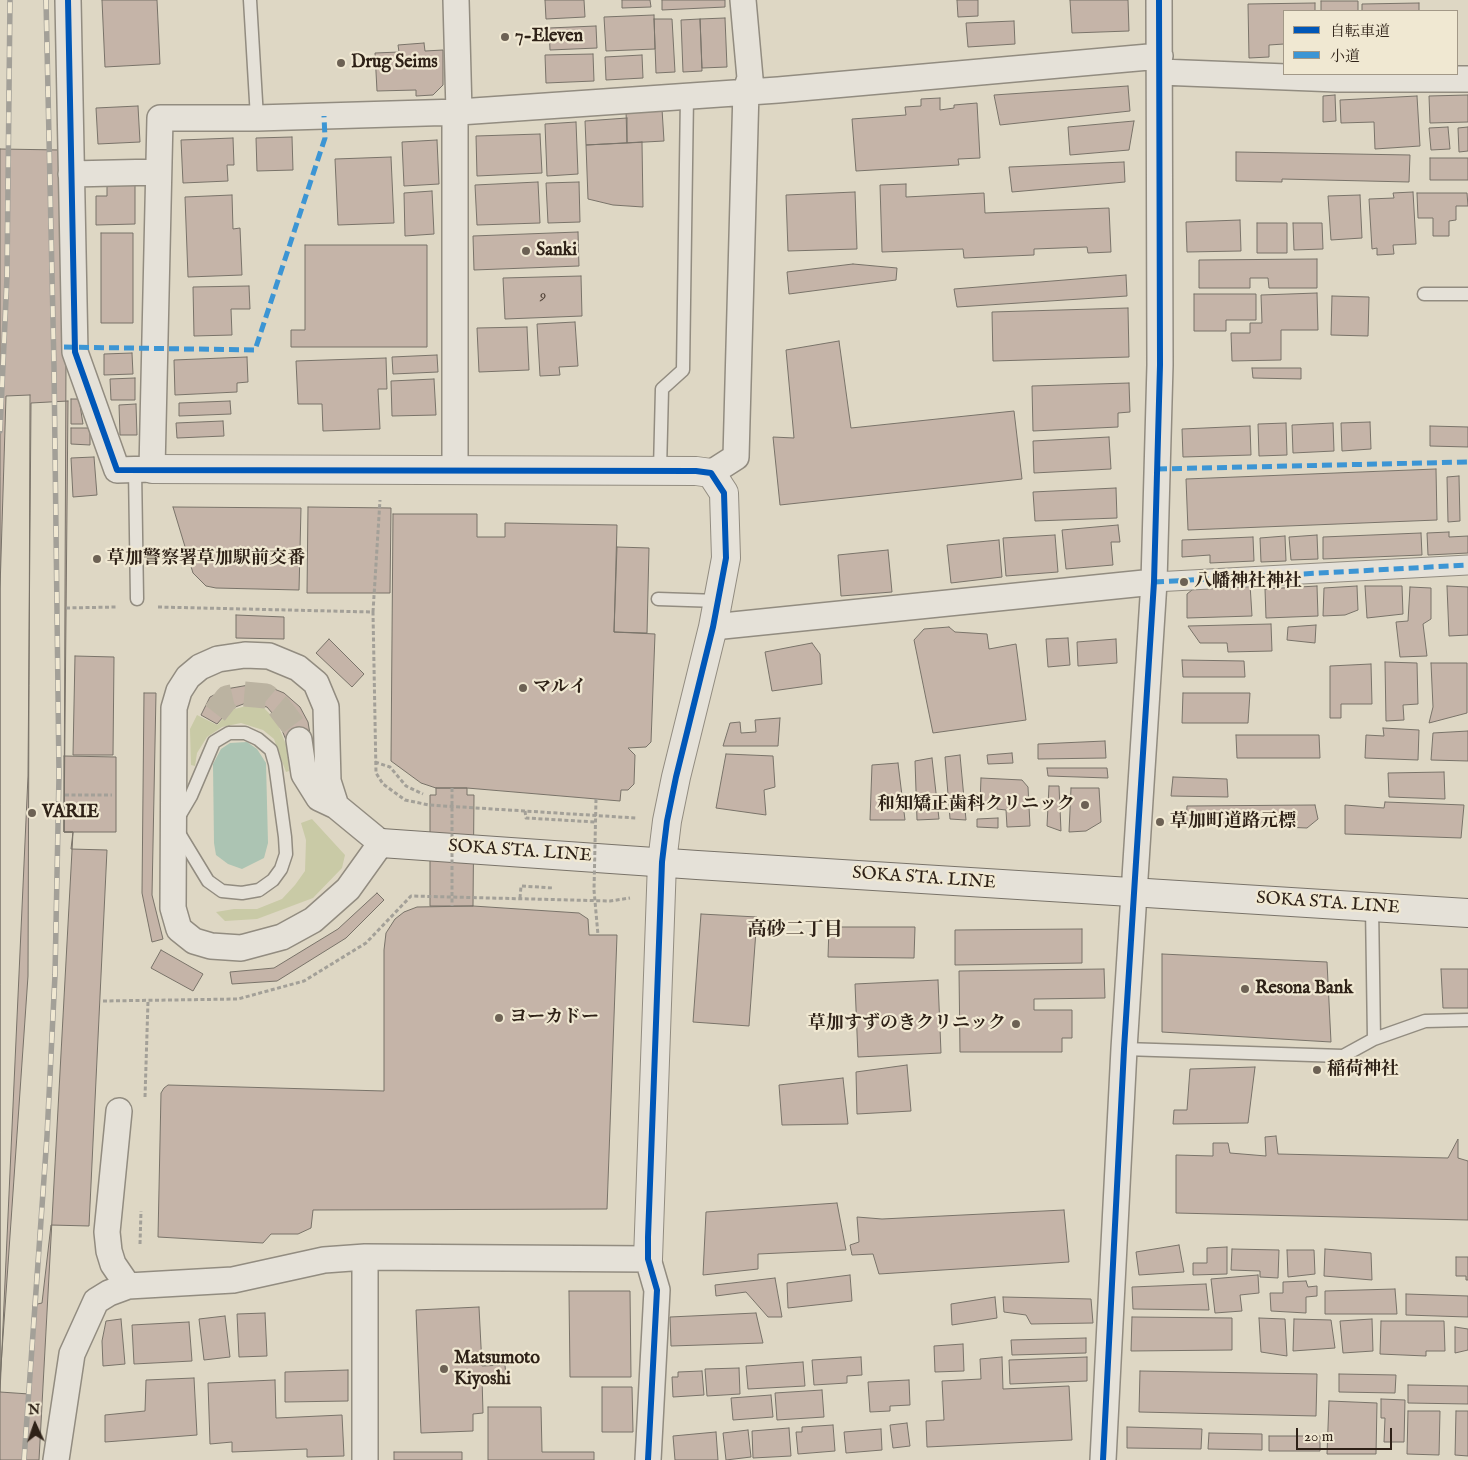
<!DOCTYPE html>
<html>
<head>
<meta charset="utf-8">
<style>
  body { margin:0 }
  #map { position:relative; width:1468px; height:1460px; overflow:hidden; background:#ded7c4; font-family:"IM FELL English","Noto Serif JP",serif }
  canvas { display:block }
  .legend { position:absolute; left:1283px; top:10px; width:175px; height:65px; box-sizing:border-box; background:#f0e8d2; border:1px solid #a29887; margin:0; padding:6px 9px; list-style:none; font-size:15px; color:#2e2117 }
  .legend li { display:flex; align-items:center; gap:10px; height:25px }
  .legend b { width:25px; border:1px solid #a29887 }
  .north { position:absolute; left:10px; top:1400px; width:50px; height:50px; -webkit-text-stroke:4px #f0e8d2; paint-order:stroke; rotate:357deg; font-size:14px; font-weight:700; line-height:20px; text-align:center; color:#2e2117 }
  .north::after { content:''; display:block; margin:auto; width:18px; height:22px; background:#2e2117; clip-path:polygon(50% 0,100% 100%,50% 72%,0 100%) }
  .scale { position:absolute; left:1296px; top:1428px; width:96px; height:22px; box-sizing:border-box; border:2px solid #2e2117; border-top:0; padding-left:6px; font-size:15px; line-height:18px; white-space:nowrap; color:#2e2117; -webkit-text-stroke:4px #f0e8d2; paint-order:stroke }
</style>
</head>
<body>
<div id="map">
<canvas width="1468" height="1460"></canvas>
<ul class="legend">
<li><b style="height:6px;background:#0057b8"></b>自転車道</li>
<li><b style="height:6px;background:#3c95d4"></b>小道</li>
</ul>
<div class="north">N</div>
<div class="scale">20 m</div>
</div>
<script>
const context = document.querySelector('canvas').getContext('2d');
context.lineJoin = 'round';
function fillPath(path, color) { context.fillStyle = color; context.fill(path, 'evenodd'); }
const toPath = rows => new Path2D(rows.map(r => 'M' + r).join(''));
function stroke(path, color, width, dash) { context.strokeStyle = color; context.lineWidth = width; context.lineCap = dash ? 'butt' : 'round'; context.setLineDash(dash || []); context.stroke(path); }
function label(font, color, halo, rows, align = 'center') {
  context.font = font + ' "IM FELL English","Noto Serif JP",serif'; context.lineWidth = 4.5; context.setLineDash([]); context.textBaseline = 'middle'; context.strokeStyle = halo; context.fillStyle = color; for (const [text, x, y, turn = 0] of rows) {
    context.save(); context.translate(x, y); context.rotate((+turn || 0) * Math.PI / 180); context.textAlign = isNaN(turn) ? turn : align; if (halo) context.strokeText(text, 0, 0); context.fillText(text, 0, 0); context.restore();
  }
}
fillPath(toPath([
  [246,706,264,708,276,720,287,747,289,771,286,772,274,739,263,730,241,723,222,727,207,737,197,753,195,766,191,765,190,729,197,715,217,725,231,710],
  [312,819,345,855,342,868,313,898,257,919,225,921,216,912,234,909,257,909,282,899,295,885,305,871,306,840,301,823]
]), '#c9caa6');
fillPath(toPath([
  [247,742,257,749,266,763,268,843,264,858,242,869,228,864,216,855,214,843,213,764,221,749,230,743]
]), '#acc4b3');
const building = toPath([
  [102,0,157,0,160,64,105,67,102,0],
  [545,0,584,0,585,17,546,19,545,0],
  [622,0,650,0,651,7,622,8,622,0],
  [662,0,725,0,725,7,662,10,662,0],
  [957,0,978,0,978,16,958,17,957,0],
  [1070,0,1128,0,1129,31,1072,33,1070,0],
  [1321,1,1358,1,1358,11,1321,11,1321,1],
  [1315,3,1315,11,1284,11,1284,44,1269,45,1269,57,1249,58,1248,4,1315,3],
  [1419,3,1419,11,1362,11,1362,4,1419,3],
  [654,15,655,49,606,51,604,17,654,15],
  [725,18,727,67,702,68,700,19,725,18],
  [654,19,672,19,675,72,656,73,654,19],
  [700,19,702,71,683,72,681,20,700,19],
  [1014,21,1015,44,968,47,966,23,1014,21],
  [596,26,597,48,550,50,549,28,596,26],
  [424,43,425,51,443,50,443,85,433,95,416,96,416,90,377,91,375,53,399,52,398,45,424,43],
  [593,54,594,81,546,83,545,55,593,54],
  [642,55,643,78,606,80,605,57,642,55],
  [1128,86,1130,111,1000,125,994,95,1128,86],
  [1335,95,1336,121,1323,122,1323,96,1335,95],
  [1468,95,1468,122,1430,123,1429,96,1468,95],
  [1417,96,1420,146,1375,149,1374,122,1341,123,1340,100,1417,96],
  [940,98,940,110,954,108,954,105,977,103,980,158,958,159,959,165,856,171,852,119,906,115,905,107,921,106,921,99,940,98],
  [138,106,140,142,98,144,96,108,138,106],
  [662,109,664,141,627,143,626,111,662,109],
  [627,118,627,143,586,145,585,121,627,118],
  [1134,121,1129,150,1070,155,1068,127,1134,121],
  [576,122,578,174,547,176,545,124,576,122],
  [1448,127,1450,149,1431,150,1429,128,1448,127],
  [1468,127,1468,151,1459,152,1458,128,1468,127],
  [540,134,542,173,477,176,476,136,540,134],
  [292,137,293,170,257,171,256,138,292,137],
  [233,138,234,165,227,165,228,181,183,183,181,140,233,138],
  [437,140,439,184,404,186,402,142,437,140],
  [642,142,643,207,613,205,588,199,586,145,642,142],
  [0,149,60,150,66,357,64,832,73,832,39,1460,0,1460,0,149],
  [1236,152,1410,155,1409,182,1282,179,1282,182,1236,181,1236,152],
  [391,157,394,223,338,225,335,159,391,157],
  [1430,158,1468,158,1468,180,1430,180,1430,158],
  [1124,162,1125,182,1012,192,1009,167,1124,162],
  [538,182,540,223,477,225,475,185,538,182],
  [579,182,580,222,548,223,546,183,579,182],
  [906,184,906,197,984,193,985,213,1109,208,1111,252,1088,253,1087,247,1034,249,1034,255,964,258,963,249,882,252,880,185,906,184],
  [107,185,135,185,135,224,96,225,96,196,107,196,107,185],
  [432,191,434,234,405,236,404,193,432,191],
  [855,192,857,249,788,251,786,195,855,192],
  [1413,192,1416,244,1393,245,1394,254,1377,255,1377,248,1372,249,1369,199,1394,198,1393,193,1413,192],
  [1417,193,1467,193,1468,206,1456,206,1456,220,1449,221,1449,236,1433,236,1433,218,1418,218,1417,193],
  [232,195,233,229,240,228,242,275,188,277,185,197,232,195],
  [1360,195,1362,238,1331,240,1328,196,1360,195],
  [1240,220,1241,251,1187,252,1186,222,1240,220],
  [1257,223,1287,223,1287,253,1257,253,1257,223],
  [1293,223,1322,223,1323,249,1294,250,1293,223],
  [578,232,579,266,474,270,473,236,578,232],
  [101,233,133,233,133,323,101,323,101,233],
  [305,245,427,245,427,347,291,347,291,330,305,330,305,245],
  [1317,259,1317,288,1269,288,1268,278,1250,278,1250,288,1199,288,1199,260,1317,259],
  [853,264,897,268,896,280,789,294,787,272,853,264],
  [1126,275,1127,296,957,307,954,289,1126,275],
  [581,276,582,316,505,319,503,278,581,276],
  [249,286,250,309,231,309,232,335,194,336,193,287,249,286],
  [1317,293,1318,330,1281,330,1281,360,1232,361,1231,333,1250,333,1250,323,1262,323,1261,295,1317,293],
  [1194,294,1256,294,1256,320,1226,320,1226,331,1194,331,1194,294],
  [1332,296,1369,297,1368,336,1331,335,1332,296],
  [1128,308,1129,357,993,361,992,312,1128,308],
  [575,322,578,366,559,367,560,375,540,376,537,324,575,322],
  [527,327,529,370,479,372,477,328,527,327],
  [839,341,851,428,1014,411,1022,479,780,505,773,437,794,438,786,350,839,341],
  [132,353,133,374,104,375,104,354,132,353],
  [437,355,438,372,393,374,392,357,437,355],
  [247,357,248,382,237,383,237,392,175,395,174,360,247,357],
  [386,358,387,389,378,389,380,429,323,431,322,404,298,404,296,361,386,358],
  [1252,368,1301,368,1301,379,1253,378,1252,368],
  [135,378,135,400,111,400,110,379,135,378],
  [434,379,436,415,392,416,391,381,434,379],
  [1129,383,1130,412,1118,413,1118,427,1033,431,1032,386,1129,383],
  [30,395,28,976,0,1380,0,589,6,396,30,395],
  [71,399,79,399,83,424,71,424,71,399],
  [68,401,64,832,73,832,71,849,107,850,89,1226,51,1225,42,1303,33,1305,29,1394,0,1392,28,776,31,403,68,401],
  [230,401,231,414,179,416,179,403,230,401],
  [136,404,137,435,120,435,119,405,136,404],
  [223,421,224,436,177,438,176,423,223,421],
  [1370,422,1371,449,1342,451,1341,423,1370,422],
  [1286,423,1287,455,1259,456,1258,424,1286,423],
  [1333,423,1334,451,1293,453,1292,425,1333,423],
  [1250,426,1251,455,1183,457,1182,429,1250,426],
  [1430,426,1468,427,1468,447,1430,446,1430,426],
  [71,428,90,428,90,445,71,444,71,428],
  [1109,437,1111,469,1034,473,1033,441,1109,437],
  [94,457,97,495,73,497,71,458,94,457],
  [1436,469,1437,520,1188,530,1186,479,1436,469],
  [1459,476,1460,521,1448,522,1447,477,1459,476],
  [1116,488,1117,518,1035,521,1033,492,1116,488],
  [173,507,301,508,299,590,216,588,206,586,193,573,173,507],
  [308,507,391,508,390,593,307,593,308,507],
  [393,514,477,514,477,537,505,537,505,523,617,525,614,632,655,634,651,742,646,747,628,748,635,755,634,784,628,790,621,790,620,801,467,788,436,788,421,783,391,761,393,514],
  [1118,525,1120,542,1111,542,1113,565,1066,569,1062,530,1118,525],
  [1449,532,1449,537,1468,536,1468,553,1428,555,1427,533,1449,532],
  [1421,533,1422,555,1323,559,1323,537,1421,533],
  [1055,535,1058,572,1006,576,1003,538,1055,535],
  [1317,535,1318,559,1291,560,1289,537,1317,535],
  [1285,536,1286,561,1261,562,1260,538,1285,536],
  [1253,537,1254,561,1210,563,1210,555,1182,557,1182,540,1253,537],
  [999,540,1002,577,951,583,947,545,999,540],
  [617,547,649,548,647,633,614,632,617,547],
  [888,550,892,592,841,596,838,555,888,550],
  [1250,584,1252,616,1187,618,1187,594,1197,586,1250,584],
  [1317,586,1318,616,1266,618,1265,589,1317,586],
  [1357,586,1358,610,1345,615,1323,616,1324,588,1357,586],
  [1365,586,1402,586,1403,614,1367,618,1365,586],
  [1447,586,1468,587,1468,635,1449,636,1447,586],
  [1410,587,1431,588,1431,619,1423,624,1427,656,1400,657,1396,622,1408,621,1410,587],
  [236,615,284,617,284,639,236,638,236,615],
  [1271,624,1272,651,1228,652,1227,643,1200,643,1188,626,1271,624],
  [1316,625,1315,643,1287,640,1288,627,1316,625],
  [949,627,955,632,987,634,989,649,1016,644,1026,720,933,733,914,640,924,629,949,627],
  [1068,638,1070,665,1048,667,1046,639,1068,638],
  [329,639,364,674,352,687,316,653,329,639],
  [1116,639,1117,663,1078,666,1077,642,1116,639],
  [812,643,820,654,822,684,772,691,765,652,812,643],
  [75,656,114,657,113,755,73,755,75,656],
  [1182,660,1244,661,1245,677,1183,677,1182,660],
  [1385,662,1417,663,1418,704,1403,705,1404,720,1386,721,1385,662],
  [1431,663,1467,663,1467,713,1429,723,1433,707,1431,663],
  [1371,664,1372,704,1341,704,1341,718,1330,718,1330,666,1371,664],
  [249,685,267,686,284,693,300,707,308,722,311,740,286,740,278,720,267,707,246,703,230,709,217,724,201,715,210,697,226,689,249,685],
  [144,693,156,693,152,895,163,939,152,942,142,893,144,693],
  [1183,693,1250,693,1248,723,1182,723,1183,693],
  [780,718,778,746,723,746,730,723,740,722,741,733,756,732,755,720,780,718],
  [1383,728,1419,730,1418,760,1365,758,1366,735,1384,736,1383,728],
  [1468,731,1468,761,1431,760,1433,733,1468,731],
  [1236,735,1319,735,1320,758,1237,758,1236,735],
  [1105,741,1106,758,1038,759,1038,744,1105,741],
  [1012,753,1013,763,988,764,987,755,1012,753],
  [726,754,773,756,775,787,764,790,766,815,716,808,726,754],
  [960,755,966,820,950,819,945,757,960,755],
  [64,756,116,757,116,832,64,832,64,756],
  [932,758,939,819,917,820,915,761,932,758],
  [898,763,905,820,870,820,872,765,898,763],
  [1047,768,1107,768,1108,778,1048,776,1047,768],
  [1444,772,1445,799,1389,797,1388,773,1444,772],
  [1173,777,1227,779,1228,797,1171,796,1173,777],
  [981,778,1022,780,1028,787,1030,826,1007,827,1006,810,997,809,997,803,980,804,981,778],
  [1049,786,1059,786,1061,831,1047,826,1049,786],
  [436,788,467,788,467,795,474,795,473,906,430,906,430,795,436,795,436,788],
  [1071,788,1099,788,1101,822,1086,831,1069,832,1071,788],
  [1385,802,1464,805,1461,838,1345,834,1345,805,1384,808,1385,802],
  [1315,805,1318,819,1307,828,1186,823,1187,806,1315,805],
  [998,818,998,828,977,827,977,819,998,818],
  [377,893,384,900,346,938,277,981,232,984,230,972,274,968,338,929,377,893],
  [473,906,579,913,588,919,589,935,617,935,607,1209,313,1210,311,1228,298,1234,271,1234,263,1243,158,1237,161,1093,164,1088,168,1085,384,1091,384,950,386,933,395,919,404,912,417,907,473,906],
  [701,914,757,917,749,1026,693,1022,701,914],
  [829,927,915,927,914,958,828,957,829,927],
  [1082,929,1082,963,955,965,955,930,1082,929],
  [161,950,203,974,193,991,151,968,161,950],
  [1162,954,1327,962,1331,1042,1162,1032,1162,954],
  [1104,969,1105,998,1034,999,1034,1010,1072,1010,1072,1038,1062,1038,1062,1052,960,1052,959,971,1104,969],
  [1441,969,1468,969,1468,1008,1443,1008,1441,969],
  [938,980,941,1053,858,1057,855,984,938,980],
  [907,1065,911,1111,857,1114,856,1072,907,1065],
  [1255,1067,1248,1123,1173,1124,1174,1110,1187,1110,1190,1069,1255,1067],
  [843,1078,848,1124,782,1125,779,1085,843,1078],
  [1276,1136,1278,1154,1448,1158,1458,1139,1458,1158,1468,1161,1468,1220,1176,1213,1176,1155,1213,1156,1213,1143,1228,1143,1230,1153,1266,1156,1265,1137,1276,1136],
  [837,1203,846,1250,758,1254,758,1269,703,1275,706,1212,837,1203],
  [1064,1210,1069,1262,879,1274,873,1254,852,1255,850,1245,859,1242,857,1217,882,1219,1064,1210],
  [1179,1245,1184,1272,1139,1275,1136,1252,1179,1245],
  [1227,1247,1227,1274,1193,1275,1193,1263,1207,1263,1207,1248,1227,1247],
  [1232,1249,1279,1250,1278,1278,1260,1277,1260,1271,1231,1270,1232,1249],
  [1325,1249,1371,1253,1372,1280,1324,1276,1325,1249],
  [1287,1250,1314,1250,1315,1274,1288,1277,1287,1250],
  [1456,1257,1468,1257,1468,1280,1466,1280,1466,1276,1456,1276,1456,1257],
  [850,1275,852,1301,788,1308,787,1283,850,1275],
  [1258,1275,1259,1293,1240,1295,1242,1311,1215,1313,1211,1279,1258,1275],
  [775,1278,782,1317,768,1317,746,1292,716,1296,715,1285,775,1278],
  [1306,1281,1308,1287,1317,1286,1317,1296,1306,1297,1306,1313,1271,1311,1270,1293,1283,1293,1283,1282,1306,1281],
  [1206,1284,1209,1310,1133,1309,1132,1287,1206,1284],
  [1395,1289,1397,1314,1325,1314,1325,1291,1395,1289],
  [569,1291,630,1291,631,1377,570,1377,569,1291],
  [1406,1294,1468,1296,1468,1317,1406,1315,1406,1294],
  [995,1297,997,1318,952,1325,951,1304,995,1297],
  [1003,1297,1091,1299,1093,1323,1031,1324,1026,1315,1004,1312,1003,1297],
  [479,1307,482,1366,505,1365,506,1378,482,1378,483,1413,473,1414,473,1431,421,1433,416,1310,479,1307],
  [265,1313,267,1356,239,1357,237,1314,265,1313],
  [756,1313,763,1343,671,1346,670,1317,756,1313],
  [225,1316,230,1357,204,1360,199,1319,225,1316],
  [1132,1317,1232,1318,1232,1350,1131,1351,1132,1317],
  [1259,1318,1285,1319,1287,1356,1261,1352,1259,1318],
  [121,1319,125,1364,103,1366,102,1341,106,1321,121,1319],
  [1294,1319,1331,1320,1335,1348,1293,1351,1294,1319],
  [1372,1319,1373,1351,1343,1353,1340,1321,1372,1319],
  [1381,1321,1444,1321,1445,1351,1426,1351,1426,1356,1380,1354,1381,1321],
  [189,1322,192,1361,134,1364,132,1325,189,1322],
  [1455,1327,1468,1329,1468,1350,1455,1353,1455,1327],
  [1086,1338,1086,1353,1012,1355,1011,1340,1086,1338],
  [963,1344,964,1371,935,1372,934,1346,963,1344],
  [861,1357,862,1375,847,1376,847,1383,814,1385,812,1360,861,1357],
  [1002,1357,1003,1389,1069,1386,1072,1440,927,1447,926,1421,944,1420,942,1381,981,1379,980,1359,1002,1357],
  [1087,1357,1087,1381,1010,1384,1009,1360,1087,1357],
  [803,1362,805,1386,748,1389,746,1366,803,1362],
  [739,1368,740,1394,707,1396,705,1369,739,1368],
  [348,1370,348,1401,285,1402,285,1372,348,1370],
  [702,1371,704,1395,673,1397,672,1377,678,1377,678,1372,702,1371],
  [1140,1371,1317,1374,1316,1416,1139,1412,1140,1371],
  [1339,1374,1396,1375,1395,1393,1339,1392,1339,1374],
  [194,1378,197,1435,105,1442,105,1415,145,1411,146,1380,194,1378],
  [275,1380,276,1418,342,1415,344,1456,307,1457,307,1449,232,1452,232,1442,210,1444,208,1383,275,1380],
  [909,1380,910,1405,890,1406,890,1411,870,1412,868,1382,909,1380],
  [1408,1385,1468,1386,1468,1404,1408,1403,1408,1385],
  [602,1387,632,1387,633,1432,602,1432,602,1387],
  [822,1390,824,1417,777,1420,775,1393,822,1390],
  [771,1395,773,1417,733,1420,731,1398,771,1395],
  [1381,1399,1405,1400,1404,1442,1384,1442,1385,1418,1381,1418,1381,1399],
  [1329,1401,1377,1403,1376,1454,1327,1454,1329,1401],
  [488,1407,541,1407,542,1452,594,1452,594,1460,488,1460,488,1407],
  [1408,1411,1440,1411,1439,1455,1407,1454,1408,1411],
  [1456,1411,1468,1411,1468,1456,1455,1455,1456,1411],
  [907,1423,910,1446,893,1448,890,1425,907,1423],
  [833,1425,835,1451,798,1454,796,1432,802,1432,802,1427,833,1425],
  [1127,1427,1202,1429,1201,1449,1127,1448,1127,1427],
  [789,1428,791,1456,753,1458,752,1431,789,1428],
  [881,1429,882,1450,846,1453,844,1432,881,1429],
  [748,1430,751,1457,726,1460,723,1433,748,1430],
  [716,1432,718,1460,675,1460,673,1436,716,1432],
  [1209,1433,1262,1434,1262,1450,1208,1449,1209,1433],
  [1269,1436,1320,1436,1320,1451,1269,1451,1269,1436],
  [394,1452,462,1452,462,1460,394,1460,394,1452]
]);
fillPath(building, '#c5b4a8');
stroke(building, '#797369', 1);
stroke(toPath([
  [215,713,227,698,244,694,266,696,279,707,295,728,299,740]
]), '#bbb3a1', 25, [25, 12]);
const service = toPath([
  [250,0,257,118],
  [1424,294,1468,294],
  [135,469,137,599],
  [660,470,662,389,683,370,687,96],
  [658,599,718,601],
  [229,733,245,733,258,739,271,750,275,764,285,837,286,854,281,869,273,880,259,890,242,893,222,891,208,881,174,825,191,796,214,742,229,733],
  [1372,906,1374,1039],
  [1124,1049,1343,1056,1374,1039,1425,1021,1468,1020]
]);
const pedestrian = toPath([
  [1154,582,1468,565]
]);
const minor = toPath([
  [68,0,75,352,117,470,152,469,160,118,257,118,459,112,778,90,1160,56],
  [456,0,459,112],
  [1160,72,1337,79,1468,79],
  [455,112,455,469],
  [71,174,158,172],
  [711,473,736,457,746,90,750,78,743,0],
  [713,627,1154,582],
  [245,655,269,656,298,668,316,683,326,707,328,781,336,806,381,843,348,889,313,920,282,937,241,948,211,946,194,941,179,929,173,908,174,708,179,691,188,677,200,667,218,659,245,655],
  [299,740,304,774,319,798,336,806],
  [119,1111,107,1232,109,1251,113,1264,128,1286,233,1280,324,1260,365,1257,648,1259,657,1290,648,1460],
  [365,1257,365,1460],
  [56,1460,72,1354,96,1301,109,1293,128,1286],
  [1103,1460,1124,1049,1154,582,1160,365,1159,0]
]);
const tertiary = toPath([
  [152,469,696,471,711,473,724,493,726,558,713,627,676,777,667,821,662,862,648,1259]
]);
const secondary = toPath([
  [381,843,697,865,1468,913]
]);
stroke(service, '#928c80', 15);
stroke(pedestrian, '#928c80', 21);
stroke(minor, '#928c80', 28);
stroke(tertiary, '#928c80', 30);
stroke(secondary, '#797369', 30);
stroke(toPath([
  [158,607,373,612,376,773,383,784,405,800,429,805,636,818],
  [66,608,117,607],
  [373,612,380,500],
  [375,762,390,767,406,786,423,794],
  [65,795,112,795],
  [525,811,526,818,596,822],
  [520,898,521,886,554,888],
  [103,1001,238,999,304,981,366,943,411,896,610,901,630,898],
  [145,1097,148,1001],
  [140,1244,141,1211]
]), '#a3a098', 3, [4, 2.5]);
stroke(service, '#e5e1d8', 12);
stroke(pedestrian, '#e5e1d8', 19);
stroke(minor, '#e5e1d8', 25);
stroke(tertiary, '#e5e1d8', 28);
stroke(secondary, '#e5e1d8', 28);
const rail = toPath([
  [0,431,7,277,10,0],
  [24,1460,47,1136,55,975,59,775,54,367,46,0]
]);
stroke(rail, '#a3a098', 5.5);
stroke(rail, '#f0e8d2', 4, [11]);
stroke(toPath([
  [452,788,452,906],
  [596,799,594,890,598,935]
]), '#a3a098', 3, [4, 2.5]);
stroke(toPath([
  [64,347,255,350,325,138,324,116],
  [1157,469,1468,462],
  [1154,582,1468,565]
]), '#3c95d4', 5, [10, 5]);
stroke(toPath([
  [68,0,75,352,117,470,696,471,711,473,724,493,726,558,713,627,676,777,667,821,662,862,648,1237,648,1259,657,1290,648,1460],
  [1103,1460,1124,1049,1154,582,1160,365,1159,0]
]), '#0057b8', 6);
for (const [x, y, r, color] of [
  [505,37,5,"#6c6154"],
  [341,63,5,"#6c6154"],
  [526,251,5,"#6c6154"],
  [97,559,5,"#6c6154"],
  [1184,582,5,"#6c6154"],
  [523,688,5,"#6c6154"],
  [1085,805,5,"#6c6154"],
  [32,813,5,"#6c6154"],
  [1160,822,5,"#6c6154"],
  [1245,989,5,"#6c6154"],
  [499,1018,5,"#6c6154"],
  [1016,1024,5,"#6c6154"],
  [1317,1070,5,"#6c6154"],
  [444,1369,5,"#6c6154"]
]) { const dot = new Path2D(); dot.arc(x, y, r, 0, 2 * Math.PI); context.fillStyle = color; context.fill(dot); stroke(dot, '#f0e8d2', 2); }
label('15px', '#54463b', null, [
  ["9",543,297]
]);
label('bold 18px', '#2e2117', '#f0e8d2', [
  ["7-Eleven",515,37],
  ["Drug Seims",351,63],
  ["Sanki",536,251],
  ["草加警察署草加駅前交番",107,559],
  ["八幡神社神社",1194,582],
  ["マルイ",533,688],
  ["和知矯正歯科クリニック",1075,805,"right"],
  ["VARIE",42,813],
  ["草加町道路元標",1170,822],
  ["Resona Bank",1255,989],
  ["ヨーカドー",509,1018],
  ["草加すずのきクリニック",1006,1024,"right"],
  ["稲荷神社",1327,1070],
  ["Matsumoto",454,1359],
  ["Kiyoshi",454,1380]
], 'left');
label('18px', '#2e2117', '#f0e8d2', [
  ["SOKA STA. LINE",520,852,4],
  ["SOKA STA. LINE",924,879,4],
  ["SOKA STA. LINE",1328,904,4]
]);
label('bold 19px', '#2e2117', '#f0e8d2', [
  ["高砂二丁目",795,931]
]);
</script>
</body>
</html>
